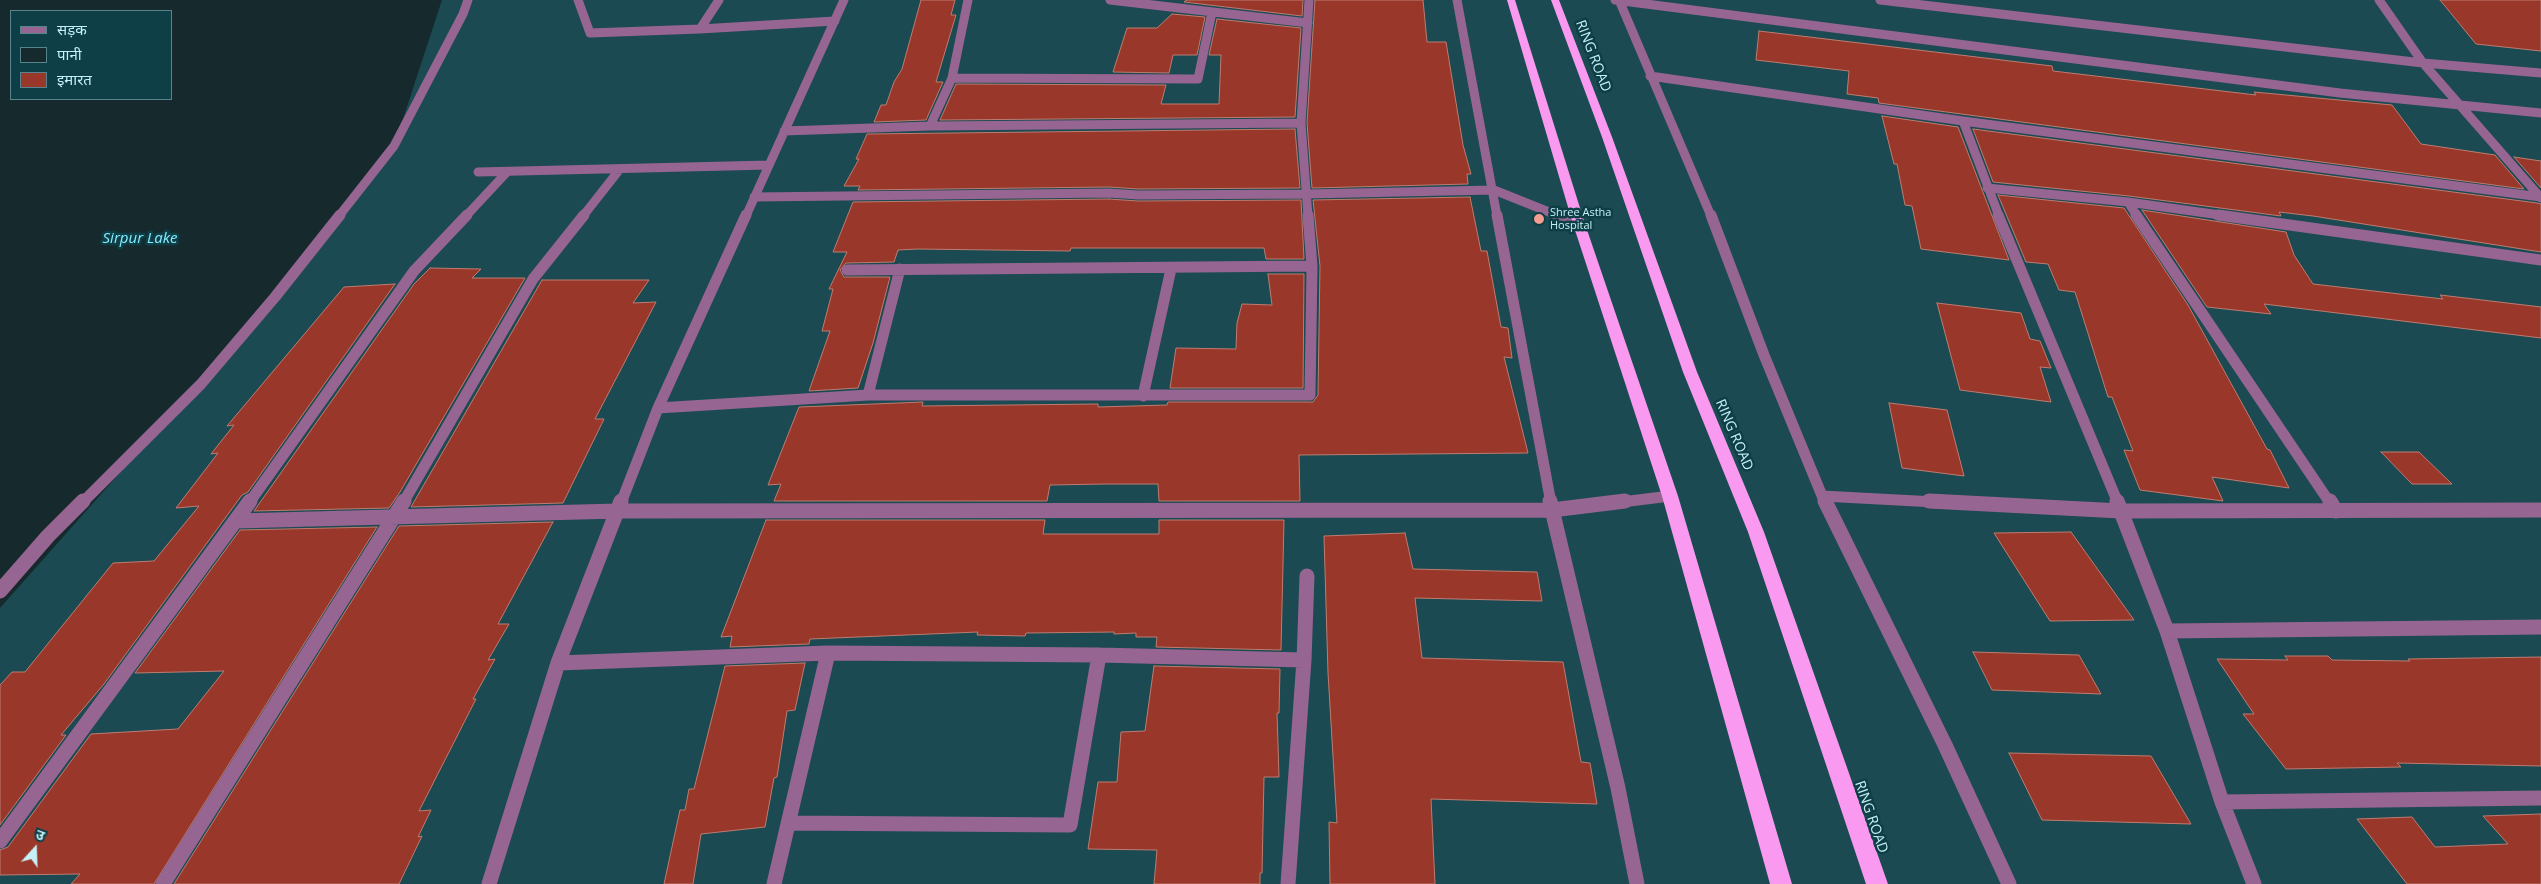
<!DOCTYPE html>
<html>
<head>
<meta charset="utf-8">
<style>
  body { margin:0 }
  #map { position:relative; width:2541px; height:884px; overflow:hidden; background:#1b4a52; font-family:"Open Sans","Noto Sans Devanagari",sans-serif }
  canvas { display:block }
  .legend { position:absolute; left:10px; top:10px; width:162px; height:90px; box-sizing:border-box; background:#0e3f47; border:1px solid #58858d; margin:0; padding:6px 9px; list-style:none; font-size:15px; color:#c6eff6 }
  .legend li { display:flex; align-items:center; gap:10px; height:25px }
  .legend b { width:25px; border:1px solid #58858d }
  .north { position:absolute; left:10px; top:824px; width:50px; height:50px; -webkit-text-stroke:4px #0e3f47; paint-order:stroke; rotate:20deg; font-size:14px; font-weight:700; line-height:20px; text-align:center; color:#c6eff6 }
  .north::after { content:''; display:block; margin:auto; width:18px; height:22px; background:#c6eff6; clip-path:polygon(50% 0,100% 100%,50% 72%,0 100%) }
</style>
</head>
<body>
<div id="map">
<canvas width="2541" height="884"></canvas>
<ul class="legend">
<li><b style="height:6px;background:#966591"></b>सड़क</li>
<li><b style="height:14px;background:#162a2d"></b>पानी</li>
<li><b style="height:14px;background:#98372a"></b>इमारत</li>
</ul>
<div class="north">उ</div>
</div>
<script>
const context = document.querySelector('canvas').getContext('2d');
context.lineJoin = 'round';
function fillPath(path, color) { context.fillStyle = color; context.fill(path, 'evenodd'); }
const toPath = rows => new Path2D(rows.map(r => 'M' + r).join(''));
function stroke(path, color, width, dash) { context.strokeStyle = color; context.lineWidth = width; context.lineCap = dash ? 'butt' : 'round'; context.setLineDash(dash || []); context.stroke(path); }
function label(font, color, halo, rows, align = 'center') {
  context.font = font + ' "Open Sans",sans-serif'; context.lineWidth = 5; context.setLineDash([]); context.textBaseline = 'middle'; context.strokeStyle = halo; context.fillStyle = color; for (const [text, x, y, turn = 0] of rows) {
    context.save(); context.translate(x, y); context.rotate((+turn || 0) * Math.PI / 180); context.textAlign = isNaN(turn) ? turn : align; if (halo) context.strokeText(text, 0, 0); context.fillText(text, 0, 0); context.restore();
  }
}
fillPath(toPath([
  [0,0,442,0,399,131,330,236,0,608],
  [11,11,171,11,171,99,11,99]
]), '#162a2d');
const building = toPath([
  [921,0,955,0,951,15,956,15,936,82,943,82,926,120,874,122,881,105,886,105,894,82,902,69,921,0],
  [1186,0,1303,0,1302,16,1184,2,1186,0],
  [1315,0,1423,0,1427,42,1446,42,1463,145,1471,174,1467,174,1468,184,1312,188,1307,123,1315,0],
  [2440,0,2541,0,2541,51,2476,44,2440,0],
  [1172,14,1205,17,1197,55,1173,55,1169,73,1113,72,1127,28,1157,28,1172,14],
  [1217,19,1301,28,1295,117,940,120,956,84,1166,85,1161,104,1219,104,1221,55,1209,55,1217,19],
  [1759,31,2052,66,2053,71,2256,95,2254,92,2392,105,2421,144,2495,155,2524,189,1879,103,1878,98,1847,94,1849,71,1756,60,1759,31],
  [1882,116,1958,127,2009,260,1921,249,1912,206,1905,205,1897,164,1894,164,1882,116],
  [1295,129,1300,188,1138,189,1109,187,858,190,860,186,844,186,859,159,856,159,867,134,1295,129],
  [1973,129,2537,203,2541,204,2541,252,2313,216,2279,212,2281,216,2129,196,1993,182,1973,129],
  [2514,157,2541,161,2541,188,2514,157],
  [1998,195,2124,208,2188,305,2267,449,2270,450,2289,488,2212,477,2223,501,2140,490,2124,450,2133,451,2112,397,2108,397,2075,292,2059,290,2048,264,2026,262,1998,195],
  [1470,197,1481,251,1487,251,1501,327,1508,328,1512,358,1504,357,1528,453,1299,455,1300,501,1159,501,1158,484,1105,484,1050,485,1047,501,774,501,781,484,768,485,799,407,923,402,922,406,1098,404,1098,407,1167,405,1168,402,1313,402,1318,395,1320,266,1313,200,1470,197],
  [1109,199,1138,201,1301,200,1304,259,1266,259,1264,248,1071,248,1070,251,918,249,898,250,894,262,846,263,840,270,844,277,890,277,873,343,858,388,809,391,830,331,822,331,833,289,829,289,847,252,833,252,853,202,1109,199],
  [2142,210,2286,232,2294,255,2313,284,2443,299,2440,295,2541,307,2541,338,2264,304,2271,314,2207,307,2142,210],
  [430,268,481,269,472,278,525,278,400,492,389,508,254,511,414,284,430,268],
  [1268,274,1304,274,1303,388,1170,388,1176,348,1236,349,1237,323,1242,304,1272,305,1268,274],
  [542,280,649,280,633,303,656,302,595,419,604,419,563,503,411,507,542,280],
  [395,284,248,492,242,495,104,684,61,735,66,735,0,825,0,685,12,672,25,672,113,563,154,561,199,506,176,508,218,453,211,454,234,425,227,426,344,287,395,284],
  [1937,303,2021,313,2030,339,2040,341,2051,368,2040,367,2051,402,1960,390,1937,303],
  [1889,403,1947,410,1964,476,1902,468,1889,403],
  [2381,452,2419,452,2452,484,2412,484,2381,452],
  [766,520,1045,520,1043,534,1159,534,1159,520,1284,520,1281,650,1156,647,1157,637,1136,637,1136,633,1114,634,1114,632,1026,633,1025,636,977,635,978,632,810,639,809,644,730,647,732,636,721,637,766,520],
  [553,522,498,624,509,624,488,660,495,659,473,699,476,699,419,811,431,810,418,837,422,836,399,884,174,884,399,526,553,522],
  [377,527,154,884,71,884,80,874,0,875,0,850,8,847,91,734,178,729,224,671,135,673,240,530,377,527],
  [2071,532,2134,620,2050,621,1994,533,2071,532],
  [1405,533,1413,569,1537,572,1542,601,1415,598,1422,658,1563,662,1581,762,1590,763,1597,804,1431,799,1435,884,1330,884,1329,822,1337,823,1328,673,1324,536,1405,533],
  [1973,652,2079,655,2101,694,1992,690,1973,652],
  [2285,656,2328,656,2332,660,2410,661,2408,659,2541,657,2541,766,2397,763,2401,767,2286,769,2243,714,2254,714,2217,659,2288,660,2285,656],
  [805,663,795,710,787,711,777,777,774,778,765,827,701,834,693,884,664,884,680,810,685,810,689,789,694,789,725,666,805,663],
  [1154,666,1280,669,1279,713,1277,713,1279,777,1264,777,1262,873,1260,873,1260,884,1154,884,1157,850,1088,849,1098,782,1117,782,1121,732,1145,731,1154,666],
  [2009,753,2151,756,2191,824,2042,820,2009,753],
  [2541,814,2541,884,2407,884,2357,819,2412,817,2435,847,2508,844,2483,816,2541,814]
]);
fillPath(building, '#98372a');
stroke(building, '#bf7c70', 1);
stroke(toPath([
  [578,0,590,33,700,29,719,0],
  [1110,0,1308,23],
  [1457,0,1497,216],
  [1615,0,2340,93,2541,113],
  [1619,0,1711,216],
  [1880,0,2423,63,2541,73],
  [2379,0,2423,63,2541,198],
  [700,29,835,21],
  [1650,76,1963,121,2541,197],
  [952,78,1198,79,1212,12],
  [1963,121,1999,216],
  [930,126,952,78,968,0],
  [784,131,930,126,1301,123],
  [478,172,769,165],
  [1987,188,2128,202,2137,216],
  [754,197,1109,193,1138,195,1307,194,1494,190,1559,216],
  [2128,202,2227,216],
  [339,216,394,146,463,14,468,0],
  [466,216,507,172],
  [583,216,620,169],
  [746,216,844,0],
  [1308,216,1301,123,1309,0]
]), '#966591', 9);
stroke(toPath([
  [1497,215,1551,503],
  [1556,215,1579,224],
  [1711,215,1764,355,1825,503],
  [1998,215,2118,503],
  [2136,215,2330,503],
  [2218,215,2541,260],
  [847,270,1312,266],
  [868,395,900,269],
  [1143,396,1171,269],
  [658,408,868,395,1310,395,1312,266,1308,215],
  [1822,496,1954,503],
  [82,503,201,384,275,297,340,215],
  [249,503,414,271,467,215],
  [403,503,533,279,584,215],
  [621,503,658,408,746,215],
  [1614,503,1670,496]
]), '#966591', 11);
stroke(toPath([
  [1550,501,1618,788,1637,884],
  [1825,501,1945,745,2009,884],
  [1929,501,2121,511,2541,510],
  [2117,501,2167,631,2222,802,2254,884],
  [2330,501,2336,511],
  [236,521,618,511,1552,510,1625,501],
  [0,591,48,536,83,501],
  [2167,631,2541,627],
  [558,663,828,653,1099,655,1304,660],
  [2222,802,2541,798],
  [788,823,1070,825,1099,655],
  [0,841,250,501],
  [163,884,404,501],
  [489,884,558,663,621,501],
  [774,884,828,653],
  [1288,884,1304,660,1307,576]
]), '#966591', 15);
fillPath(toPath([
  [1507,0,1515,0,1585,224,1678,496,1792,884,1770,884,1662,496,1573,224,1507,0],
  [1551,0,1559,0,1612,137,1697,372,1764,532,1888,884,1866,884,1748,532,1683,372,1602,137,1551,0]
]), '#f99af0');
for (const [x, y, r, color] of [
  [1539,219,6,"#f59d8e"]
]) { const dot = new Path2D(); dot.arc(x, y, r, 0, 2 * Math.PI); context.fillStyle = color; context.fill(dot); stroke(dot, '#0e3f47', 2); }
label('11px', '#c6eff6', '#0e3f47', [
  ["Shree Astha",1550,213],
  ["Hospital",1550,226]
], 'left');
label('14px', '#c6eff6', '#0e3f47', [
  ["RING ROAD",1593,56,69],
  ["RING ROAD",1734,435,67],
  ["RING ROAD",1871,817,71]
]);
label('italic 15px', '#87ecff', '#0e3f47', [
  ["Sirpur Lake",140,239]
]);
</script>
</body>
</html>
